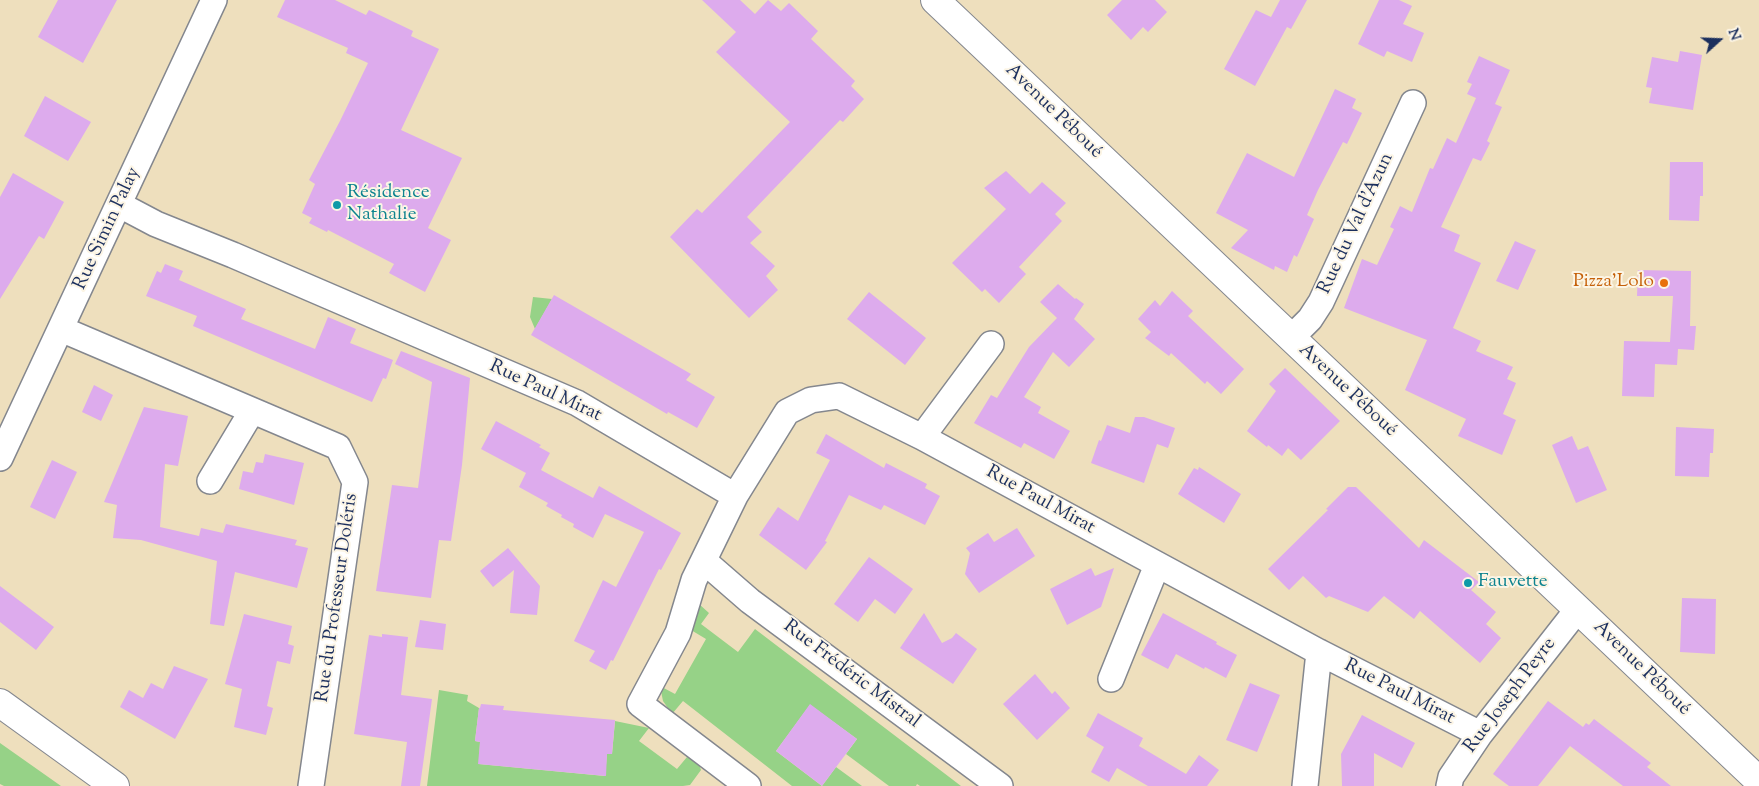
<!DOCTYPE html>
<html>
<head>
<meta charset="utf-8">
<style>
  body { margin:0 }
  #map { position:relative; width:1759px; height:786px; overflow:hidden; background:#eedfbd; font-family:"Sorts Mill Goudy",serif }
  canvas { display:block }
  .north { position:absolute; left:1694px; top:15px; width:50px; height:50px; -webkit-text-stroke:4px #fcf5e5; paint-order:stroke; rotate:70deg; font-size:14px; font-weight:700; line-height:20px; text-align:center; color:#1b2f5e }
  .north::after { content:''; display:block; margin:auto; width:18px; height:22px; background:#1b2f5e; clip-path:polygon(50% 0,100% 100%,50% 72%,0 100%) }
</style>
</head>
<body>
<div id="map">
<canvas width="1759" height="786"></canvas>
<div class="north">N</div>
</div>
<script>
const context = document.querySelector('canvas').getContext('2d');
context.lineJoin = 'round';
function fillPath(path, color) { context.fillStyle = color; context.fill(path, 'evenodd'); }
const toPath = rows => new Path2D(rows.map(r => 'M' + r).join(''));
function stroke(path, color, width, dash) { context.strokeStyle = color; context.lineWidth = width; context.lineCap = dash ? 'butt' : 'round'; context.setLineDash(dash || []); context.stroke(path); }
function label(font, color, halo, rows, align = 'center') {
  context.font = font + ' "Sorts Mill Goudy",serif'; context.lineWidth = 4; context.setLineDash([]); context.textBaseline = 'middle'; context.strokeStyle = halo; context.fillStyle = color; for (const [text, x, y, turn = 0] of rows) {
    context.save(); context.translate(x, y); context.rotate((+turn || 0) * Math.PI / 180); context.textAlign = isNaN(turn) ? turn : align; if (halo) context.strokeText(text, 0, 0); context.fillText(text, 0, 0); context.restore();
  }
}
fillPath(toPath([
  [533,297,552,299,535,329,530,317],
  [699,604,709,613,701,624,738,652,755,629,961,786,920,786,917,784,916,786,889,786,846,754,857,739,810,705,776,751,822,786,836,767,862,786,792,786,683,701,672,714,663,701,660,686,675,694,706,639,691,630],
  [439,690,468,695,467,701,479,708,475,741,480,742,479,764,605,776,607,754,612,754,615,721,649,728,639,741,677,769,687,757,699,764,701,770,690,785,683,786,427,786],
  [0,743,61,786,4,786,0,784]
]), '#96d287');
fillPath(toPath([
  [58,0,117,0,83,63,38,37],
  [285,0,335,0,366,15,369,10,413,31,411,36,439,49,401,130,462,158,428,228,451,240,425,292,389,273,394,264,328,230,327,232,309,223,312,218,302,213,315,184,309,180,340,121,368,63,346,53,348,48,277,17],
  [702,0,740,0,755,14,768,0,781,11,789,3,818,31,811,39,855,81,851,86,864,99,843,122,840,120,747,217,762,232,750,243,775,266,766,276,778,290,749,318,670,237,697,209,702,213,790,122,716,52,736,32],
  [1122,0,1155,0,1167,12,1148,32,1143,27,1131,40,1107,15],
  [1280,0,1307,0,1291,29,1287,27,1255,86,1224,69,1256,10,1271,17],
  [1379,0,1399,0,1412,6,1403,24,1424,33,1412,62,1387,51,1384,57,1358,44],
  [1680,51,1702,55,1693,110,1649,103,1652,88,1646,87,1652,57,1678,62],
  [1479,56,1510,70,1495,104,1502,107,1487,141,1490,143,1481,161,1473,158,1441,227,1460,235,1454,251,1481,263,1453,328,1481,341,1476,351,1513,367,1507,379,1516,383,1503,414,1516,420,1502,455,1458,436,1466,419,1405,390,1427,340,1344,308,1362,259,1377,265,1394,229,1390,227,1400,206,1412,212,1430,168,1433,169,1447,138,1456,143,1476,98,1467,94,1472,84,1467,82],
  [1335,89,1356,99,1352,108,1362,113,1347,144,1343,142,1318,190,1307,215,1314,219,1297,257,1294,255,1287,272,1275,266,1274,270,1231,248,1248,230,1216,213,1247,153,1294,177],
  [45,96,91,122,68,161,24,136],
  [1670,162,1703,162,1703,196,1700,196,1699,221,1669,220],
  [1006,171,1030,194,1042,182,1066,203,1055,214,1062,221,1019,267,1026,274,999,303,985,289,982,292,952,263,1006,209,984,188],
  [13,173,64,202,44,239,39,236,0,299,0,197],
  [1515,241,1536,250,1518,290,1496,281],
  [165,264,183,271,179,280,246,309,241,319,315,349,328,317,356,329,350,343,393,360,386,379,383,378,372,402,193,326,197,316,146,296,157,271,161,273],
  [1638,270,1691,271,1690,326,1696,326,1694,350,1678,349,1677,365,1655,364,1654,397,1622,396,1624,341,1670,342,1673,296,1637,296],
  [1058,284,1075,299,1076,298,1084,304,1074,319,1095,339,1069,367,1053,352,1024,397,1041,407,1038,413,1070,431,1054,459,1024,443,1021,448,974,423,991,395,997,398,1029,347,1057,318,1040,302],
  [1172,291,1193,311,1188,316,1244,369,1221,394,1207,381,1205,384,1171,353,1169,356,1145,338,1151,332,1138,319,1155,300,1160,306],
  [869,292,926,338,905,365,847,319],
  [554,295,691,374,686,380,715,397,697,428,668,412,667,414,531,335],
  [401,351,470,378,462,465,451,541,439,540,431,598,376,591,392,485,418,488,432,382,395,364],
  [1285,368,1340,421,1301,460,1288,448,1282,456,1268,445,1267,447,1247,431,1276,391,1269,384],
  [94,385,113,395,101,421,82,412],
  [144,407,188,416,178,466,165,464,160,527,199,536,201,528,223,533,226,524,297,540,295,545,308,548,297,588,235,572,224,626,210,624,217,561,141,540,113,538,117,505,104,502],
  [1135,417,1144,417,1175,428,1168,448,1157,444,1144,483,1091,463,1099,440,1101,441,1107,425,1130,433],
  [496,421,541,445,539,447,550,453,541,470,593,498,599,486,681,533,661,570,659,569,613,661,611,660,606,670,589,661,595,651,574,641,603,580,616,587,644,532,605,514,593,538,573,527,574,524,561,517,562,515,546,506,548,503,519,487,526,473,481,449],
  [1676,427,1714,429,1713,453,1710,453,1709,477,1675,476],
  [826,434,884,468,886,463,927,484,925,488,940,496,925,525,884,505,881,510,849,495,825,541,827,542,806,570,759,535,778,507,798,521,830,460,816,453],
  [1572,436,1578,450,1588,446,1607,490,1576,503,1552,445],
  [265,454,304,463,294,505,239,489,243,471,253,473,256,462,263,463],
  [52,460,77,472,55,519,30,507],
  [1199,467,1241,494,1224,523,1178,494,1194,468,1198,470],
  [1348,487,1356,487,1419,548,1424,540,1479,582,1471,590,1496,612,1486,624,1501,638,1480,663,1420,611,1414,619,1384,596,1368,612,1329,596,1326,598,1303,576,1289,590,1268,569,1328,510,1326,509],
  [1017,528,1035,556,979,593,965,574,970,553,966,548,988,533,994,542],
  [508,548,540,586,537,615,510,613,514,570,493,587,480,571],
  [869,557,913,589,895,614,875,599,858,622,834,604],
  [1091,568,1095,576,1114,568,1101,607,1067,625,1050,589],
  [0,586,54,627,36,650,0,622],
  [1682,598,1716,599,1715,654,1680,652],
  [924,613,942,643,952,638,956,633,977,649,953,684,900,648],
  [1163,613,1217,642,1216,644,1237,655,1226,678,1205,667,1204,669,1176,654,1168,669,1141,655],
  [244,614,292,626,288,644,294,646,290,664,277,661,267,706,273,708,266,735,234,727,242,689,225,684],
  [420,620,446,624,443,650,415,647],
  [382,634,408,637,401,695,432,699,420,786,401,786,407,742,354,734,369,635,382,637],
  [174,666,208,679,175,739,120,707,129,690,143,698,151,683,163,689],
  [1035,674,1052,694,1055,691,1070,708,1037,740,1003,704],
  [1250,683,1280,695,1257,752,1226,740],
  [1548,701,1583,727,1586,723,1589,725,1594,719,1651,763,1647,767,1671,786,1623,786,1570,746,1538,786,1509,786,1493,774],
  [481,704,504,706,503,710,615,720,612,754,607,754,606,776,478,764,480,742,475,741,479,708,480,708],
  [810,704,857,739,822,786,776,751],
  [1098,713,1143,738,1139,746,1186,774,1199,755,1219,770,1207,786,1148,786,1117,768,1109,782,1091,772,1104,747,1086,736],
  [1362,715,1415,743,1402,768,1374,753,1374,786,1342,786,1341,754]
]), '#ddabed');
const street = toPath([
  [120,205,156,224,233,255,577,403,735,496,787,412,811,400,839,396,922,437,1319,652,1480,734],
  [61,329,338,447,355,482,311,786],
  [1291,338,1310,319,1321,302,1413,103],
  [922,437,991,344],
  [0,458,214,0],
  [210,481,252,411],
  [735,496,694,580,678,633,640,704,748,786],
  [704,561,750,601,1000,786],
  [1111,679,1157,565],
  [1305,786,1319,652],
  [1449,786,1451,777,1480,734,1578,609]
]);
const secondary = toPath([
  [935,0,1759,781],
  [0,703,115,786]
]);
stroke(street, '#84878e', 28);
stroke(secondary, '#84878e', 30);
stroke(street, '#fff', 25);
stroke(secondary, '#fff', 28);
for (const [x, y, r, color] of [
  [337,205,5,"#0f9aa8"],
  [1664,283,5,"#e8710a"],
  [1468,583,5,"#0f9aa8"]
]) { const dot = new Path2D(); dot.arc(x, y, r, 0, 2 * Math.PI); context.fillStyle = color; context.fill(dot); stroke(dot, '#fcf5e5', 2); }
label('19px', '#1b2f5e', '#fcf5e5', [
  ["Avenue Péboué",1053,112,44],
  ["Rue du Val d'Azun",1357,224,-65],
  ["Rue Simin Palay",108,229,-65],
  ["Avenue Péboué",1347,391,43],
  ["Rue Paul Mirat",545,392,25],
  ["Rue Paul Mirat",1040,501,29],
  ["Rue du Professeur Doléris",338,598,-82],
  ["Avenue Péboué",1641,669,44],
  ["Rue Frédéric Mistral",851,675,37],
  ["Rue Paul Mirat",1399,693,27],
  ["Rue Joseph Peyre",1511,696,-53]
]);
label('19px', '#0d838f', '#fcf5e5', [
  ["Résidence",347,194],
  ["Nathalie",347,216],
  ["Fauvette",1478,583]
], 'left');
label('19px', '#c56008', '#fcf5e5', [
  ["Pizza'Lolo",1654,283]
], 'right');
</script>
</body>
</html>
